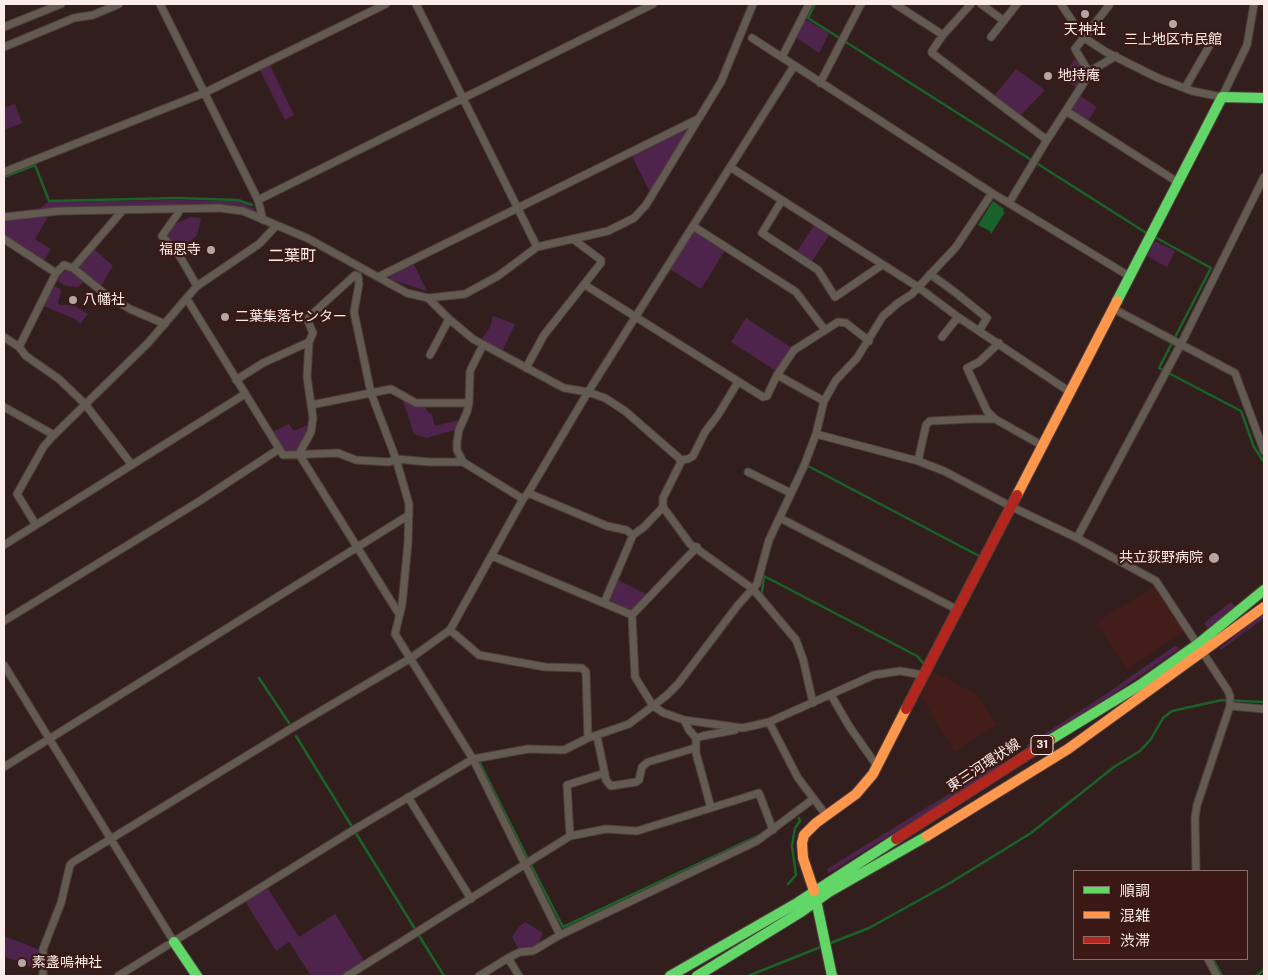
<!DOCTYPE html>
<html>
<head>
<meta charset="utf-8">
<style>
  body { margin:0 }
  #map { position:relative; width:1268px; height:980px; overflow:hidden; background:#321f1d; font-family:"DM Sans","Noto Sans JP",sans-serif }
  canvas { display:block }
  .frame { position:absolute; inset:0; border:5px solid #fcedeb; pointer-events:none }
  .legend { position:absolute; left:1073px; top:870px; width:175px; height:90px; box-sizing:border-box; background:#3a1915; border:1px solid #886e6b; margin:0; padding:6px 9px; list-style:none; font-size:15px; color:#fcedeb }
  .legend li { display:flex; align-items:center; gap:10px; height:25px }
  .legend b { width:25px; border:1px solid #886e6b }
</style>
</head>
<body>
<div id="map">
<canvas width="1268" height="980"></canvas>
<div class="frame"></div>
<ul class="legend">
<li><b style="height:6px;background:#63d668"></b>順調</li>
<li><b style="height:6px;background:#ff974d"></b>混雑</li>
<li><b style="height:6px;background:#b3261e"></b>渋滞</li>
</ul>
</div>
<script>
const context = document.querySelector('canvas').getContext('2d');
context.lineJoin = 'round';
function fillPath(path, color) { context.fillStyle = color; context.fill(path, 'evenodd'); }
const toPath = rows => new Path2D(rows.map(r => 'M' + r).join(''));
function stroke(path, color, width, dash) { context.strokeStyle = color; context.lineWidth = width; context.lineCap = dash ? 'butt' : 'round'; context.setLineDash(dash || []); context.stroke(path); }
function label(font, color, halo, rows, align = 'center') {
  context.font = font + ' "DM Sans","Noto Sans JP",sans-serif'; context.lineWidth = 4.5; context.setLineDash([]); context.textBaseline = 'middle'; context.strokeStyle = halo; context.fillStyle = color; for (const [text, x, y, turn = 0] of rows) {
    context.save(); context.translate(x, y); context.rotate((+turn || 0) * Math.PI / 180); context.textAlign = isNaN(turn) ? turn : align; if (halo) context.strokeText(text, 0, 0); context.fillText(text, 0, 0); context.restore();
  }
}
fillPath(toPath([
  [1156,585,1184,630,1127,670,1097,622],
  [934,672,978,695,997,725,955,752,920,695,931,673]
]), '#431d1a');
fillPath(toPath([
  [805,19,829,33,819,53,795,37],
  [1077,56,1087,72,1077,88,1062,77],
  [270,65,294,115,285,120,260,70],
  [1016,69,1045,90,1020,116,994,96],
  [1079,95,1097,107,1088,121,1071,111,1071,108],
  [15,104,22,123,4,130,4,108],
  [692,124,651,194,631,154],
  [177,200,238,201,255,209,253,212,243,208,35,212,48,202],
  [49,215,35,239,51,249,43,262,4,236,4,220],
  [191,217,201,218,197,235,181,251,166,235,173,225],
  [814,225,829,235,811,263,796,253],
  [694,230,725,250,701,289,670,269],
  [1155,241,1175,251,1167,267,1147,256],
  [93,248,113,266,100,288,76,268],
  [413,263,427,291,392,280,388,275],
  [67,270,72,270,84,281,78,287,66,286,57,281,60,275],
  [53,287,56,287,60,289,61,292,58,302,60,305,73,305,88,314,80,324,75,319,44,306],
  [493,316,515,324,502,352,481,340,490,327],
  [746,318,792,348,776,371,731,342],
  [403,400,424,406,429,413,432,414,435,426,463,419,458,429,427,438,414,434],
  [289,424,294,431,310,424,310,429,295,452,288,452,284,450,272,432],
  [618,580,648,595,630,612,610,603,609,600],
  [1231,602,1235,607,1208,629,1204,623],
  [1264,612,1264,618,1221,650,1220,648],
  [1176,645,1179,649,1112,695,1029,749,1026,746,1109,692],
  [999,763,1001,767,829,873,827,869],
  [267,887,299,937,335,914,365,962,342,976,311,976,289,942,276,951,245,901],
  [525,922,543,933,538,945,533,948,518,948,512,937,519,927],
  [4,936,40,950,39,970,4,956]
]), '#4f244c');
fillPath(toPath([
  [993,201,1004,209,1003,211,1005,212,991,234,990,231,978,225]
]), '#19622a');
stroke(toPath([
  [815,4,808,18,1148,234],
  [4,177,35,165,49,201,177,198,238,200,252,205],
  [1153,236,1211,268,1159,368,1241,411,1254,447,1264,462],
  [808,466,981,557],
  [762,592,764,576,917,656,924,664],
  [259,678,289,723],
  [296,736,444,976],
  [480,763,528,859],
  [531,865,563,927,760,835],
  [788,884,796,875,792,846,795,828,800,821,799,818],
  [828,944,869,928,950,883,1031,833,1114,767,1140,751,1151,739,1163,718,1172,711,1222,700,1264,702],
  [1213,959,1222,976],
  [748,976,823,946],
  [1256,976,1264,970]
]), '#19622a', 2.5);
const street = toPath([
  [160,4,258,200,263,220],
  [416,4,537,247],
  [895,4,943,35],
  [971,4,943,35,932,51,932,53,1047,140],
  [981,4,1004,21],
  [1061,4,1083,37,1106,52,1158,78,1192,91,1222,97,1247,45,1254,4],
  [4,27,61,4],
  [991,37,1017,4],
  [752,38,992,193,1129,276],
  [4,47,74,18,93,15,119,4],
  [782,57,809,4],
  [1090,74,1075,49,1110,4],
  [820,83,861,4],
  [1185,88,1211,43],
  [1066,111,1179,183],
  [730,167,918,287,958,317,1070,392],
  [4,172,204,93,386,4],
  [258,200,653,4],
  [782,200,762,233,818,270,835,297,882,265],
  [1009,203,1047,140,1092,70,1116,56],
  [181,209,162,236,179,255,197,286],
  [4,217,59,211,219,208,243,211,307,238,407,293,428,298,465,294,498,276,537,247,608,231,634,218,646,205,721,82,753,4],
  [693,226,796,292,825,330],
  [4,239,56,273,19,347],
  [73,268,123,210],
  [56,273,64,265,73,268,105,294,130,309,165,324],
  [930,274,956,293,987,318,979,331],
  [378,277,698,119],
  [585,285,763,397,767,396,777,375,794,350,838,322,846,323,869,341],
  [428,298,449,319,473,339,564,388,588,392,605,398,625,411,679,458,681,462,663,498,663,507,690,544,753,589,796,640,803,659,813,703],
  [187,299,283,455,338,453,356,460,389,462,396,459,430,462,463,462,523,499],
  [1114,309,1235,373,1264,451],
  [4,337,19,347,26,356,59,379,85,404,132,465],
  [942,337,958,317],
  [430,355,449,319],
  [526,368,544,335,601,263,601,260,573,239],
  [777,375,824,401],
  [236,380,263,363,309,342,313,333,308,321,309,317,355,275,358,276,359,284,354,312,371,393,396,459,409,504,408,543,402,605,395,634,473,759,560,935],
  [311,405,391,389,416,403,469,403,470,371,483,345],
  [4,407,54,435],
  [995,419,987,411,967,368,979,362,999,343],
  [816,434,918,461,944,471,1012,507,1077,538,1156,581,1228,691,1230,696,1230,706,1197,805,1195,818,1196,871],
  [299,454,399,614],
  [299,454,311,432,313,418,307,377,309,342],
  [680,460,688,459,693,456,705,432,718,415,738,382],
  [918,461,926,425,930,421,972,419,995,419,1043,446],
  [463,462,457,450,457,442,459,430,467,412,469,403],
  [748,472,791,493],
  [528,493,607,526,626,530,633,535],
  [780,518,958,610],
  [36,525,17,494,44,446,54,435,148,343,197,286,259,244,276,226],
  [1077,538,1181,344,1264,177],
  [4,545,245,394],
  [492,556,632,615],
  [604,603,633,535,644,527,663,507],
  [4,621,198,502,279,449],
  [450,630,479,655,545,667,582,668,586,672,588,738],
  [4,665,174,942],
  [831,695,849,726,877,766],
  [1230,706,1264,709],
  [684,720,743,728,769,722,874,675,900,671,923,675],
  [769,722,798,778,826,815],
  [597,736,606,780,611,786,636,782,639,780,642,767,648,762,695,748],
  [696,738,689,730,684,720,664,713,653,706,635,677,632,615,697,547],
  [4,767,409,515],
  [408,797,471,899],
  [711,808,696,753,696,738,703,736,735,730],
  [570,836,567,785,605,773],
  [1208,959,1217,976],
  [43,976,43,949,61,903,70,865,73,862,292,728,411,658,450,630,523,499,528,493,588,392,794,66],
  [118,976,355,829,473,759,528,749,564,750,588,738,629,724,666,696,678,684,738,605,757,584,769,540,804,466,816,434,824,401,836,380,857,358,883,316,898,303,912,294,956,247,992,193],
  [347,976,570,836,606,829,637,831,759,793,773,830],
  [479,976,508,958],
  [519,976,508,958,520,952,533,951,560,935,757,841,813,799]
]);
const fast = toPath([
  [1117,301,1222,97,1264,98],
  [1050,740,1140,685,1198,644,1264,590],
  [815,895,832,976],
  [174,942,197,976],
  [670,976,797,903,896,839],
  [697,976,801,912,829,892,927,836]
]);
const slow = toPath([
  [1017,495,1117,301],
  [927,836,1068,749,1264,607],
  [814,891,803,858,802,843,804,835,816,823,856,794,873,774,906,709]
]);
const jam = toPath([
  [906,709,1017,495],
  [896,839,1050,740]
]);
stroke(street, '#4d3e3c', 9);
stroke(fast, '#4d3e3c', 12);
stroke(slow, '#4d3e3c', 12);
stroke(jam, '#4d3e3c', 12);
stroke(street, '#635b51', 7);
stroke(fast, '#63d668', 10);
stroke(slow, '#ff974d', 10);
stroke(jam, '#b3261e', 10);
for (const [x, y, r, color] of [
  [1085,14,5,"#b5a5a3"],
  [1173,24,5,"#b5a5a3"],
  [1048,76,5,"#b5a5a3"],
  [211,250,5,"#b5a5a3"],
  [73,300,5,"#b5a5a3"],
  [225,317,5,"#b5a5a3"],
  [1214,558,6,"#b5a5a3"],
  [22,963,5,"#b5a5a3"]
]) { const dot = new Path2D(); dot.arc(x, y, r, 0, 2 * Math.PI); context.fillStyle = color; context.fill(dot); stroke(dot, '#3a1915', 2); }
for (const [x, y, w] of [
  [1042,745,22]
]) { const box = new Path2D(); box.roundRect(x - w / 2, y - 9.5, w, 19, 4); context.fillStyle = '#3a1915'; context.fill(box); stroke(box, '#fcedeb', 1); }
label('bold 12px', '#fcedeb', null, [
  ["31",1042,745]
]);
label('14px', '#fcedeb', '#3a1915', [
  ["天神社",1085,30,"center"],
  ["三上地区市民館",1173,40,"center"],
  ["地持庵",1058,76],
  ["福恩寺",201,250,"right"],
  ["八幡社",83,300],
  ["二葉集落センター",235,317],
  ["共立荻野病院",1203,558,"right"],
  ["素盞嗚神社",32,963]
], 'left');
label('14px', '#fcedeb', '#3a1915', [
  ["東三河環状線",984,766,-33]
]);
label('16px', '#fcedeb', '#3a1915', [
  ["二葉町",292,257]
]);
</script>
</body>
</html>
